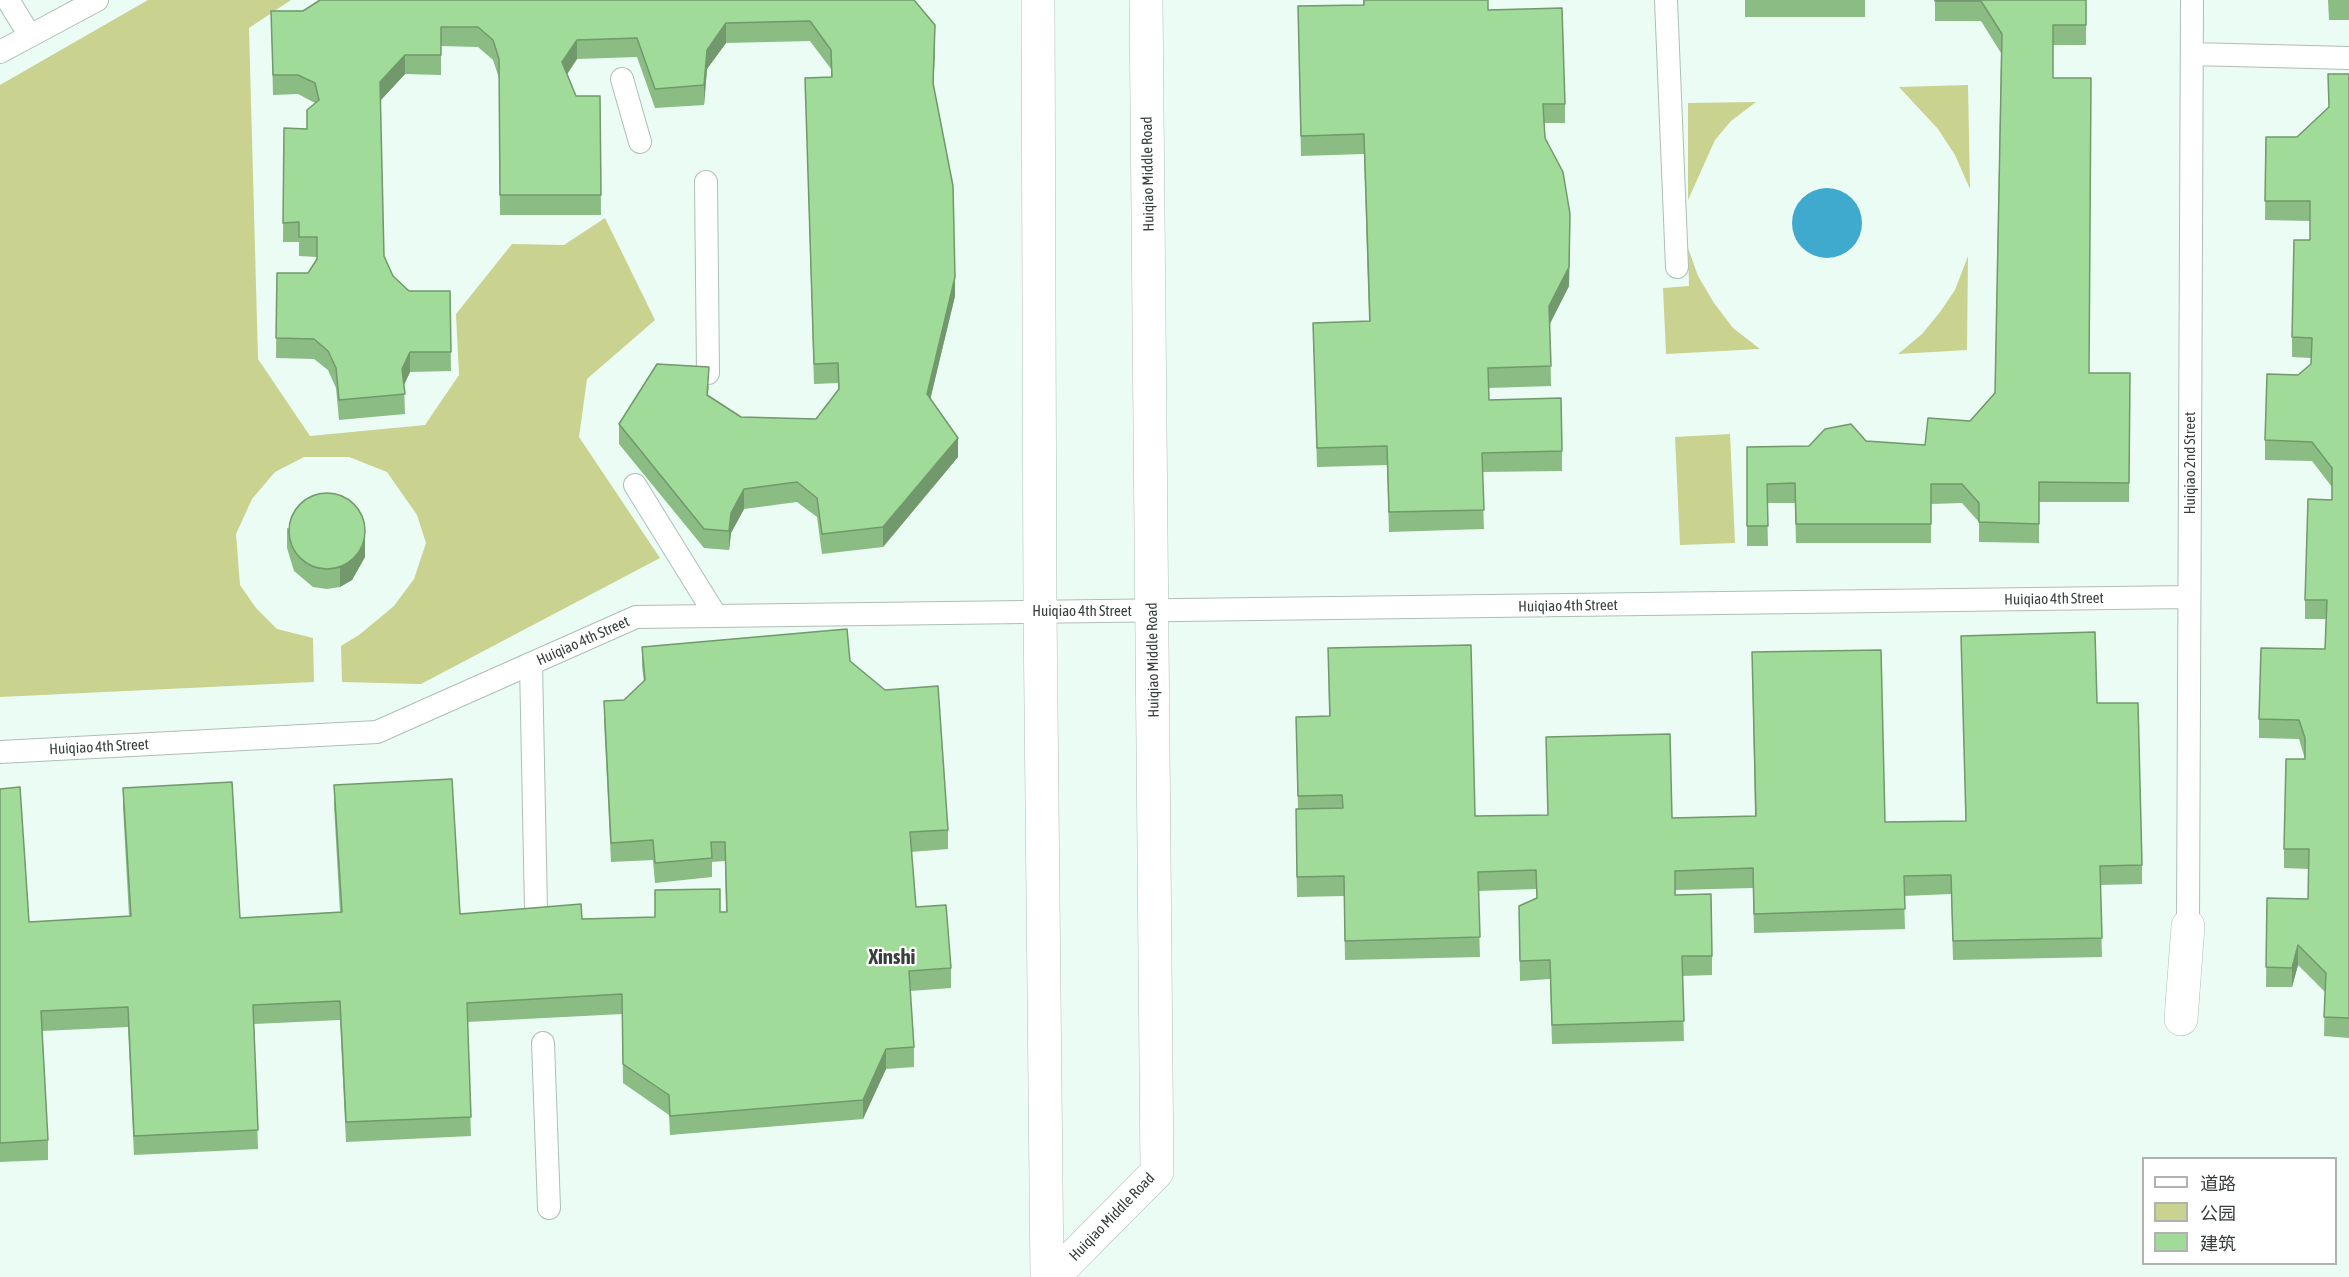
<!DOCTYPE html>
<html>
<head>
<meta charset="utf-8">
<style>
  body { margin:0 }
  #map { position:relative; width:2349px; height:1277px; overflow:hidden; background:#ebfcf5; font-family:"Asap Condensed","Noto Sans SC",sans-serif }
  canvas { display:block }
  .legend { position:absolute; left:2142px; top:1157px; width:195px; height:108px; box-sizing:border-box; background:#fff; border:2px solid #afb2b1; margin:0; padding:8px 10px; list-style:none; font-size:18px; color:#383f3c }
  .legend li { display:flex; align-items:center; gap:12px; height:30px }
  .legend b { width:30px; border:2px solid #afb2b1 }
</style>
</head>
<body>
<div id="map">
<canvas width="2349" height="1277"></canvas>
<ul class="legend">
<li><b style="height:8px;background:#fff"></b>道路</li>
<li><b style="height:16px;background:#c9d28e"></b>公园</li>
<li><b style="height:16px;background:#a1db99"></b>建筑</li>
</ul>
</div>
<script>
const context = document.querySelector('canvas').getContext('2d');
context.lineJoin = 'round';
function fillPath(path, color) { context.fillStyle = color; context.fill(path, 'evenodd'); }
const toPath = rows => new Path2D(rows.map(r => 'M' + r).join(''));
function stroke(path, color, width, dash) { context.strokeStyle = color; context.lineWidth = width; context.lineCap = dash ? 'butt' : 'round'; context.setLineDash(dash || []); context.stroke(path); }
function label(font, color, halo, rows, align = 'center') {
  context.font = font + ' "Asap Condensed",sans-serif'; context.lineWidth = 4.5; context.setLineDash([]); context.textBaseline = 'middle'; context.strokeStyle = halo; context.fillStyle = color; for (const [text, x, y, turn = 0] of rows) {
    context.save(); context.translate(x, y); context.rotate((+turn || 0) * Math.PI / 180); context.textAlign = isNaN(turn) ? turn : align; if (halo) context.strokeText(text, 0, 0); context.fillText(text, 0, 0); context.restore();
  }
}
fillPath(toPath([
  [148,0,291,0,249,28,258,359,310,436,425,425,459,375,456,314,512,244,564,245,605,218,655,320,587,379,579,437,660,558,421,684,342,682,341,646,359,635,394,606,414,579,426,543,417,515,387,472,349,457,304,457,275,472,252,499,236,534,240,585,256,608,277,629,313,638,314,682,0,697,0,85],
  [1968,85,1970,189,1955,155,1938,129,1899,87],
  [1756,102,1731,121,1715,140,1688,200,1688,103],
  [1688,248,1698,276,1714,303,1733,328,1760,349,1666,354,1663,288,1689,286],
  [1968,256,1967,350,1898,354,1922,334,1940,312,1955,290],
  [1730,434,1735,543,1680,545,1675,437]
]), '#c9d28e');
fillPath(toPath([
  '1792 223a35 35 0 1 1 70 0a35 35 0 1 1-70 0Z'
]), '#40a9ce');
const lane = toPath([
  [8,0,30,36],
  [1666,0,1677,267],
  [0,52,97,0],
  [2192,54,2349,58],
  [622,79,640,142],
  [706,182,708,373],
  [635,485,716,616],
  [531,664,536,910],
  [0,752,377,732,636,617,2189,597],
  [2188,926,2192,0],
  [543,1043,549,1208]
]);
const street = toPath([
  [2181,1019,2188,926]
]);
const secondary = toPath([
  [1038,0,1040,611,1047,1277],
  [1053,1277,1157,1172,1146,0]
]);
stroke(lane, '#aebeb7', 24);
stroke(street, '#aebeb7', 34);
stroke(secondary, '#aebeb7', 34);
stroke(lane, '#fff', 22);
stroke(street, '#fff', 33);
stroke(secondary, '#fff', 33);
fillPath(toPath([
  [914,0,935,44,933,87,955,296,930,399,958,457,883,547,822,554,817,517,797,502,744,509,731,533,729,550,704,548,619,444,619,424,709,386,708,395,741,417,816,419,838,390,838,383,814,384,805,78,831,77,831,69,810,41,726,43,707,69,704,105,655,108,637,57,577,59,567,74,576,96,600,96,601,215,500,215,499,78,493,60,478,47,441,46,441,75,405,74,380,101,384,256,393,276,409,291,450,291,451,371,410,372,404,385,405,414,339,420,336,388,328,370,314,359,276,358,277,273,308,273,317,259,317,257,299,256,299,242,283,242,284,128,307,129,315,103,298,94,273,95,271,11],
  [1363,0,1488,0,1488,10,1565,104,1565,123,1544,123,1545,138,1570,233,1569,286,1550,324,1551,386,1488,388,1489,400,1562,451,1562,471,1482,472,1484,529,1389,532,1387,465,1317,467,1313,323,1369,321,1364,154,1301,156,1298,6,1363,5],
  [1745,0,1865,0,1865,17,1745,17],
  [1935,0,2086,0,2086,45,2053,45,2053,78,2089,373,2130,373,2129,502,2039,502,2039,543,1979,542,1979,522,1962,503,1931,504,1931,543,1796,543,1795,503,1767,503,1768,546,1747,546,1747,447,1809,446,1866,441,1925,445,1970,421,1995,393,2001,53,1981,21,1935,21],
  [2328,0,2349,0,2349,20,2329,20],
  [2349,74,2349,1038,2324,1036,2325,992,2298,965,2292,987,2266,987,2267,898,2308,899,2309,869,2284,868,2284,849,2305,759,2299,739,2259,738,2259,719,2325,649,2326,619,2305,619,2305,600,2332,500,2332,487,2312,461,2265,460,2265,440,2298,375,2311,364,2311,358,2292,357,2292,337,2310,240,2310,221,2265,220,2266,137,2297,137,2328,108],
  [287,528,365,557,352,580,340,587,327,589,313,587,294,571,287,548],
  [1961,636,2097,703,2142,865,2142,884,2100,885,2102,957,1953,960,1951,894,1904,896,1905,929,1754,933,1753,888,1675,890,1675,895,1712,956,1712,975,1682,976,1684,1041,1552,1044,1550,979,1520,981,1519,906,1537,898,1536,889,1478,891,1480,957,1345,960,1344,896,1297,897,1296,829,1298,809,1296,717,1329,716,1328,648,1475,816,1548,815,1546,737,1672,818,1755,816,1752,652,1885,822,1966,821],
  [642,647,850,661,948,830,948,849,911,852,916,907,951,968,951,988,910,991,914,1047,914,1067,886,1069,863,1119,670,1135,669,1115,623,1083,622,1014,467,1022,471,1136,346,1142,340,1020,254,1024,258,1149,134,1155,128,1027,42,1031,48,1140,48,1160,0,1162,0,789,29,922,129,916,123,807,123,788,240,918,340,912,334,805,334,785,460,914,582,919,655,917,726,912,725,861,712,862,712,877,655,883,653,860,611,862,604,720,604,701,624,700,644,682,642,666]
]), '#8abc84');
fillPath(toPath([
  [726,23,726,43,707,69,704,105,704,85,707,50],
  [935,25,935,44,933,102,933,83],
  [577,40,577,59,562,82,562,62],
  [405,55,405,74,380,101,380,82],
  [1570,214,1569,286,1549,325,1549,306],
  [955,277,955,296,927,413,927,394],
  [410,352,410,372,402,389,402,369],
  [958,438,958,457,883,547,883,527],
  [744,489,744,509,731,533,729,550,729,531,731,513],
  [365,537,365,557,352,580,340,587,340,567],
  [2298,945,2298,965,2292,987,2292,968],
  [886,1049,886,1069,863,1119,863,1100]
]), '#71996b');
const building = toPath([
  [320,0,914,0,935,25,933,83,953,186,955,277,927,394,958,438,883,527,822,534,817,498,797,482,744,489,731,513,729,531,704,529,619,424,657,364,709,367,707,395,741,417,816,419,839,389,838,363,814,364,805,78,832,77,831,50,810,21,726,23,707,50,704,85,655,89,637,38,577,40,562,62,576,96,600,96,601,195,500,195,499,59,493,40,478,27,441,27,441,55,405,55,380,82,384,256,393,276,409,291,450,291,451,352,410,352,402,369,405,394,339,400,336,368,328,351,314,339,276,338,277,273,308,273,317,259,317,237,299,237,299,222,283,223,284,128,307,129,307,110,319,100,315,83,298,75,273,75,271,11,303,11,320,0],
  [1364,0,1488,0,1488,10,1562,8,1565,104,1543,104,1545,138,1563,172,1570,214,1569,267,1549,306,1551,366,1488,368,1489,400,1561,398,1562,451,1482,453,1484,510,1389,512,1387,446,1317,448,1313,323,1370,321,1364,134,1301,136,1298,6,1364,5,1364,0],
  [1935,0,2086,0,2086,25,2053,25,2053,78,2091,78,2089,373,2130,373,2129,483,2039,482,2039,524,1979,522,1979,503,1962,484,1931,484,1931,524,1796,524,1795,483,1767,484,1768,526,1747,526,1747,447,1809,446,1825,429,1851,424,1866,441,1925,445,1928,418,1970,421,1995,393,2002,34,1981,1,1935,1,1935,0],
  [2328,74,2349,74,2349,1018,2324,1017,2326,973,2298,945,2292,968,2266,967,2267,898,2308,899,2309,849,2284,849,2286,759,2305,759,2305,738,2299,720,2259,719,2261,648,2325,649,2327,600,2305,600,2308,499,2332,500,2332,468,2312,442,2265,440,2267,374,2298,375,2311,364,2312,338,2292,337,2294,240,2310,240,2310,201,2265,201,2266,137,2297,137,2329,107,2328,74],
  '289 531a38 38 0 1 1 76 0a38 38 0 1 1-76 0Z',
  [847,629,850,661,885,690,938,686,948,830,910,832,916,907,946,905,951,968,909,971,914,1047,886,1049,863,1100,670,1116,669,1095,623,1064,622,994,467,1003,471,1117,346,1122,340,1001,253,1005,258,1130,134,1136,128,1007,41,1011,48,1140,0,1143,0,789,20,787,29,922,131,916,123,788,232,782,240,918,342,912,334,785,452,779,460,914,581,904,582,919,655,917,655,890,720,889,720,912,727,912,725,842,711,842,712,858,655,863,653,840,611,843,604,701,624,700,645,680,642,647,847,629],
  [2095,632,2097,703,2138,703,2142,865,2100,866,2102,938,1953,941,1951,875,1904,876,1905,909,1754,914,1753,868,1675,871,1675,895,1711,894,1712,956,1682,956,1684,1021,1552,1025,1550,960,1520,961,1519,906,1537,898,1536,870,1478,872,1480,937,1345,941,1344,876,1297,877,1296,809,1343,808,1342,795,1298,796,1296,717,1330,716,1328,648,1471,645,1475,816,1548,815,1546,737,1670,734,1672,818,1756,816,1752,652,1881,650,1885,822,1966,821,1961,636,2095,632]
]);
fillPath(building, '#a1db99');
stroke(building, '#71996b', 1.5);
label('15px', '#383f3c', '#fff', [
  ["Huiqiao Middle Road",1148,174,-91],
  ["Huiqiao 2nd Street",2190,463,-90],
  ["Huiqiao 4th Street",2054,599,-1],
  ["Huiqiao 4th Street",1568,606,-1],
  ["Huiqiao 4th Street",1082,611],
  ["Huiqiao 4th Street",583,641,-24],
  ["Huiqiao Middle Road",1153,660,-91],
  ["Huiqiao 4th Street",99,747,-3],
  ["Huiqiao Middle Road",1112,1217,-46]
]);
label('bold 21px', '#383f3c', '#fff', [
  ["Xinshi",892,957]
]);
</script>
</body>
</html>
